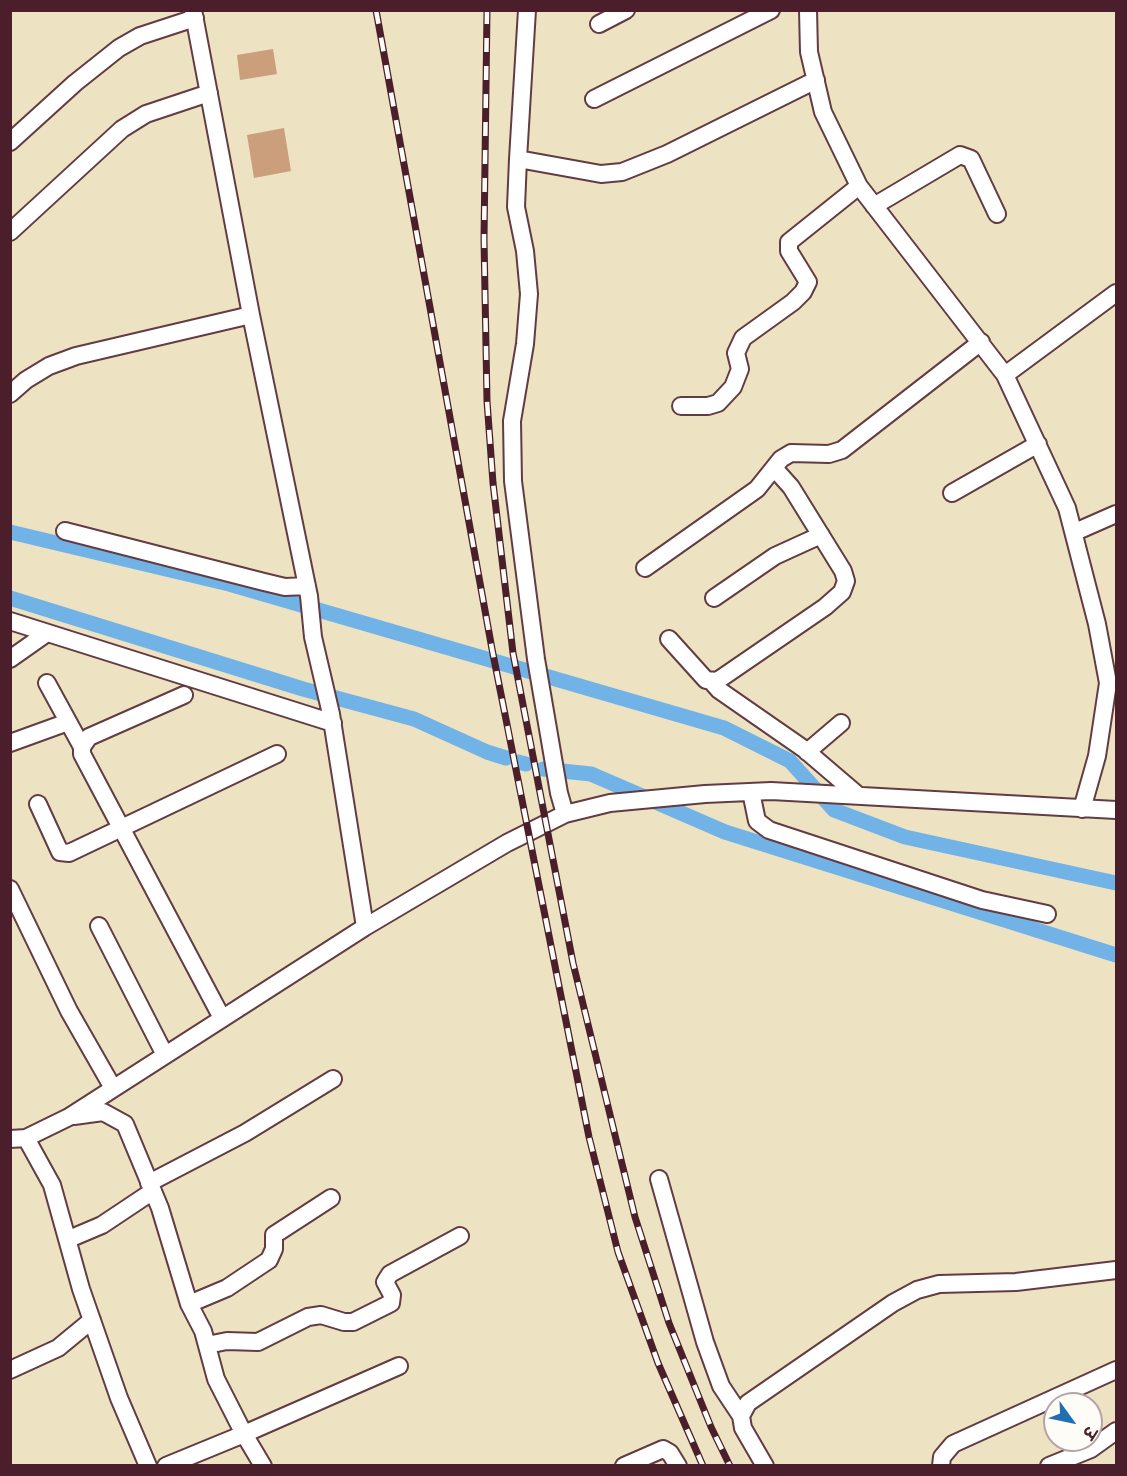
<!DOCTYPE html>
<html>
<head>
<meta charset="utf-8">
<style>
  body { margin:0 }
  #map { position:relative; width:1127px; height:1476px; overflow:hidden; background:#ede2c1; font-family:"Gochi Hand","Playpen Sans Deva",sans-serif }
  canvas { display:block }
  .frame { position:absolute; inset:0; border:12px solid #4a1f2b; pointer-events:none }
  .north { position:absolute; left:1043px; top:1392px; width:60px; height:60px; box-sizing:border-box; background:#fdfcf7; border:2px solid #b5a4a5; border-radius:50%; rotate:123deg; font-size:16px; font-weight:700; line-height:24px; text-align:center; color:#4a1f2b }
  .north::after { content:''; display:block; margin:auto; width:21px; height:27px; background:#1f6fb2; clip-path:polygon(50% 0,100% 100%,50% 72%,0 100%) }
</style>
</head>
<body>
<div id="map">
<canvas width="1127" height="1476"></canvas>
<div class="frame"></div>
<div class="north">उ</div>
</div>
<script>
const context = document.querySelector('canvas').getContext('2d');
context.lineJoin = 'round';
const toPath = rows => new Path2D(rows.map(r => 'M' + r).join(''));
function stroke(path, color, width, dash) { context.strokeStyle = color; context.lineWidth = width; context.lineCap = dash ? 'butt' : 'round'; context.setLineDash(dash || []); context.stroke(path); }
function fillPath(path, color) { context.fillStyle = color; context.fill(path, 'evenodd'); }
stroke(toPath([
  [10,532,229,584,724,728,790,761,834,810,905,837,1116,883],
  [10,598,303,689,414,719,487,752,506,758],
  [518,762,526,764],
  [543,769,591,774,725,832,1116,955]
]), '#71b3e6', 15);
fillPath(toPath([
  [273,49,277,74,240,80,237,55],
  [284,128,291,171,254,178,247,135]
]), '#cb9e7c');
const minor = toPath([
  [193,10,251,315,309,596,313,637,331,714,365,927],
  [808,10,809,52,823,112,859,186,1005,375,1067,508,1097,624,1108,683,1097,756,1082,809],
  [599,24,626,10],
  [594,99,771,10],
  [10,142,75,83,119,48,140,36,195,18],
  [518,159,527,10],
  [874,206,960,155,971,159,997,214],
  [10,232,122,129,146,114,209,93],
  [1005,375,1116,293],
  [10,394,26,380,49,366,76,356,251,315],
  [681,406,708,406,718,403,733,387,740,369,736,353,743,338,793,302,803,292,808,282,789,251,789,242,859,186],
  [952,493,1038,444],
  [65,531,264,582,285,587,307,586],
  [1075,532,1116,514],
  [645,568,757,489,781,459,791,453,829,454,842,450,981,342],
  [714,598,775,556,821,535],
  [10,621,333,723],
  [669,639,706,680,717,681,825,607,842,592,846,581,843,571,791,487,774,468],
  [10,659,47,633],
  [711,681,719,690,804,749,859,796],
  [47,683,82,747],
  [184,695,89,737,82,747,82,754,222,1018],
  [10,743,68,722],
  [807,752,841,723],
  [751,792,757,821,769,830,982,900,1047,914],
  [38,804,60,852,69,853,277,754],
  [565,814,559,793,536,659,513,481,512,421,525,344,529,294,525,251,516,207,518,159,601,174,622,172,667,154,816,80],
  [10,889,69,1011,113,1088],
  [99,926,165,1055],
  [74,1116,103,1112,125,1124,160,1208,189,1304,203,1331,216,1379,244,1434,166,1466],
  [26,1138,52,1185,81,1289,119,1398,148,1466],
  [10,1139,26,1138,69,1117,365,927,507,843,565,814,610,803,705,794,771,791,1116,810],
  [659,1179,705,1342,721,1386,741,1416],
  [149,1183,245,1133,333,1079],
  [69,1239,102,1225,153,1191],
  [189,1304,227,1288,269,1260,274,1249,274,1235,331,1198],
  [207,1345,227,1341,258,1342,308,1317,321,1315,344,1322,353,1322,391,1303,392,1295,385,1282,390,1274,460,1236],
  [10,1370,58,1348,92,1320],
  [263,1466,244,1434,399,1366],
  [624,1466,663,1449,670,1453,678,1466],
  [765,1466,743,1428,741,1416,748,1403,893,1303,917,1290,939,1284,1016,1282,1116,1270],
  [941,1466,942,1457,953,1444,1116,1370],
  [1049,1466,1091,1449,1116,1431]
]);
stroke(minor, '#623c42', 20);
stroke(minor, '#fff', 16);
const rail = toPath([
  [376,10,492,649,589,1137,618,1252,658,1363,703,1466],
  [487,10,484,239,487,401,493,483,513,653,573,963,635,1217,669,1323,711,1427,730,1466]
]);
stroke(rail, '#4a1f2b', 7);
stroke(rail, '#fdfcf7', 4.5, [14]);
</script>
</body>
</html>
